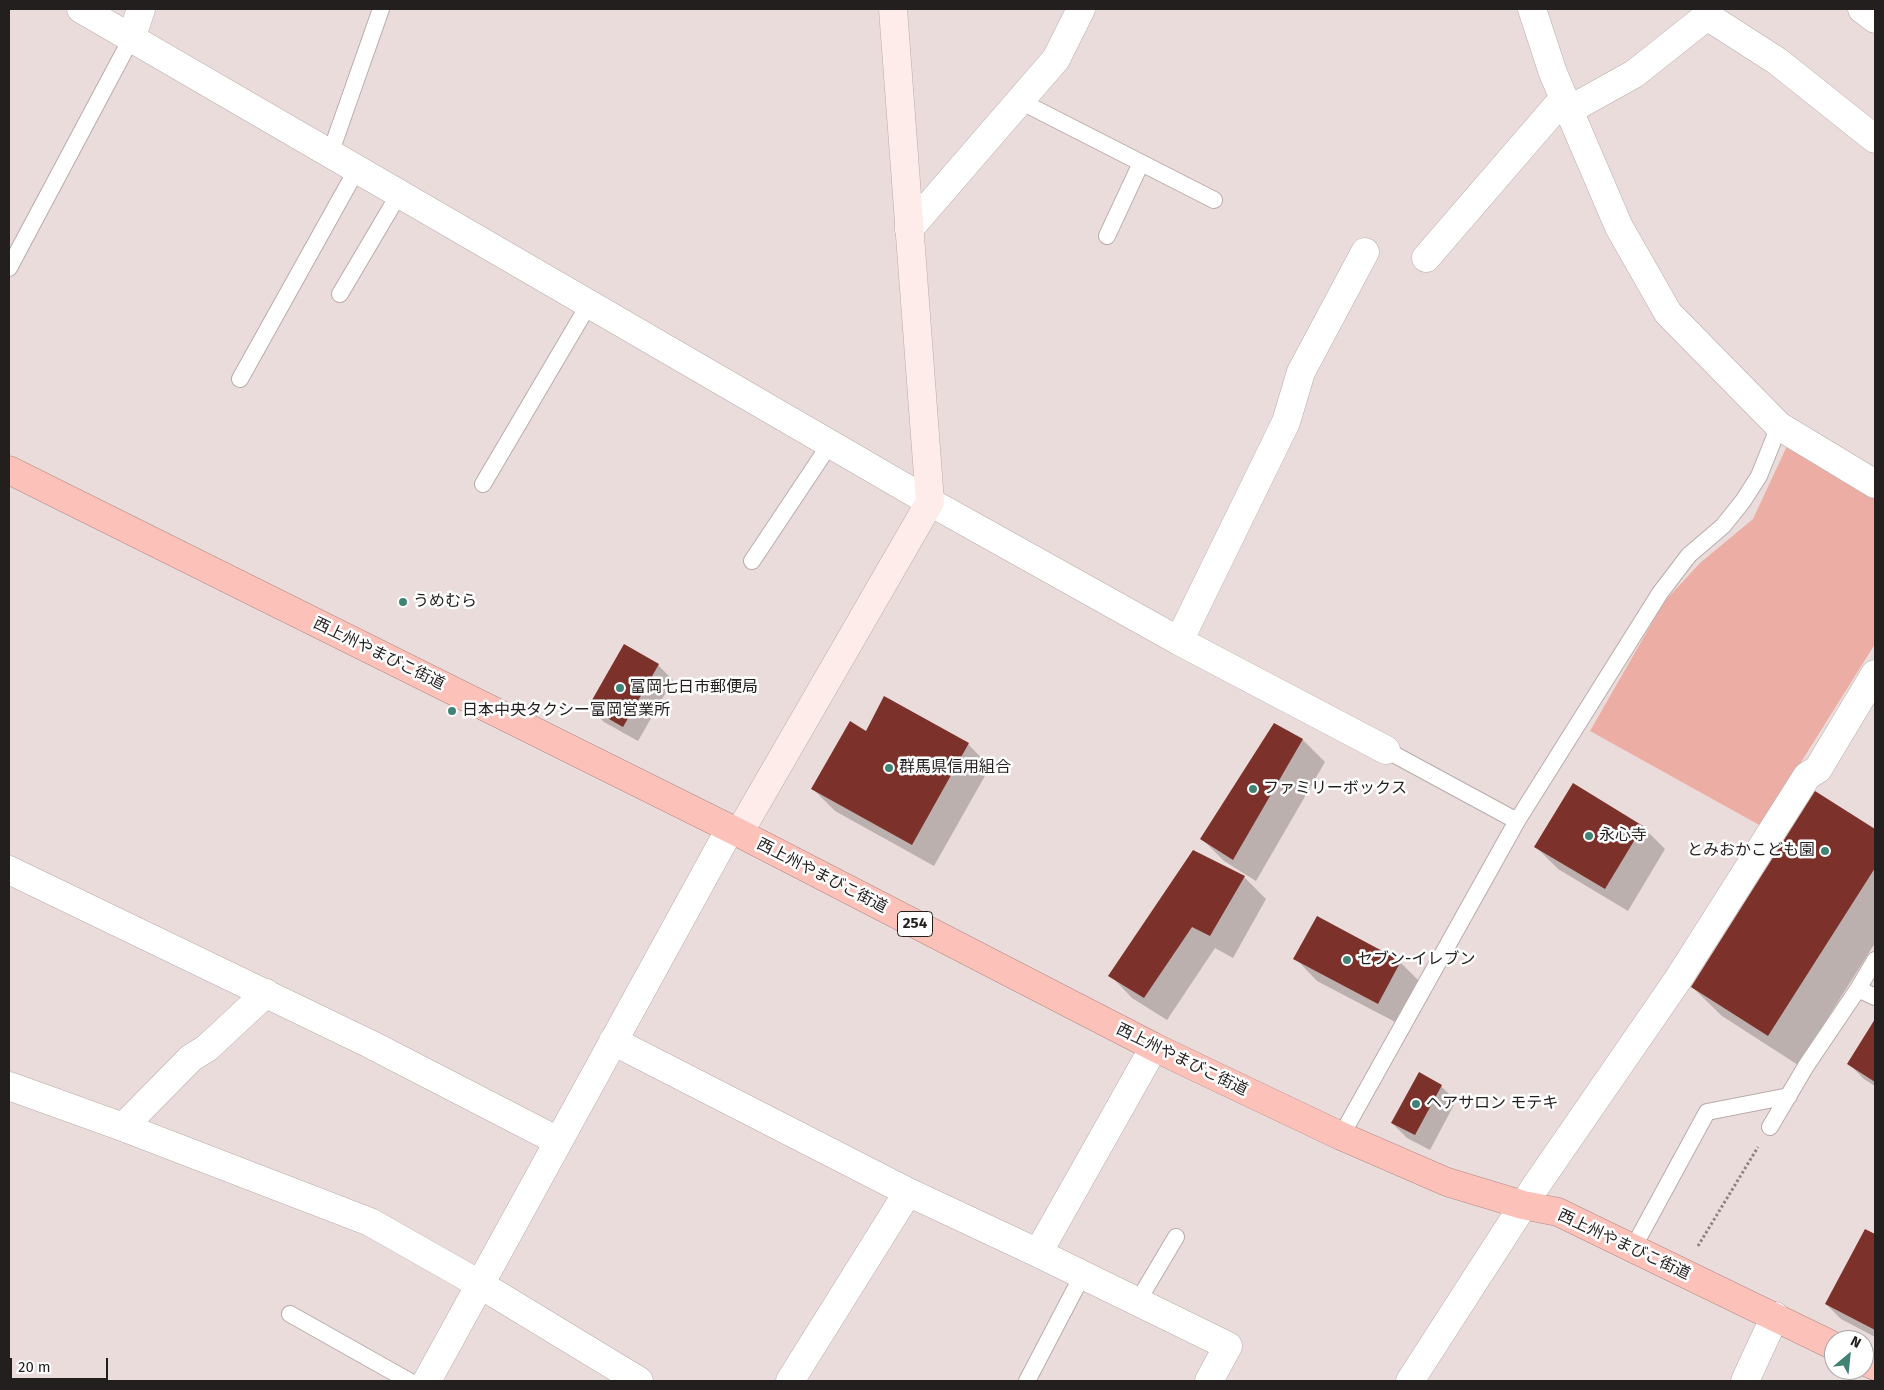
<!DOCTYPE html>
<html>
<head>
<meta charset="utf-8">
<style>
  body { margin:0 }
  #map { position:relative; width:1884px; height:1390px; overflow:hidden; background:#eadcda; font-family:"Fira Sans",sans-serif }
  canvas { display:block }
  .frame { position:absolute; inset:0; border:10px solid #231f1e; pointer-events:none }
  .north { position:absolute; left:1824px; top:1330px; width:50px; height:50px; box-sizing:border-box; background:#fff; border:1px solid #a7a5a5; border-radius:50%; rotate:28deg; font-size:14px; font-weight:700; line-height:20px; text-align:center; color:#231f1e }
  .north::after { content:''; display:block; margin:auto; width:18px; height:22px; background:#408375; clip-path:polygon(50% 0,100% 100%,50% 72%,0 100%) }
  .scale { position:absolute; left:10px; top:1358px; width:98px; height:22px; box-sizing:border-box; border:2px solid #231f1e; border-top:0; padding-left:6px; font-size:15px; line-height:18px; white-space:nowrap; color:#231f1e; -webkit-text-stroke:4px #fff; paint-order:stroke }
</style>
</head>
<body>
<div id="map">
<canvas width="1884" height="1390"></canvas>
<div class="frame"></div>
<div class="north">N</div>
<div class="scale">20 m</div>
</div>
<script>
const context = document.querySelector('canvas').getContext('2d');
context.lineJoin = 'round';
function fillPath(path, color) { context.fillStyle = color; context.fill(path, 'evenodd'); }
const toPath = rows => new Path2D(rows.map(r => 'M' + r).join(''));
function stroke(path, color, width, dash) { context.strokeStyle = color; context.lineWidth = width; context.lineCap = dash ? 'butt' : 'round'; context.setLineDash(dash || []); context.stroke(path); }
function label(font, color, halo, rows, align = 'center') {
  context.font = font + ' "Fira Sans","Noto Sans JP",sans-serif'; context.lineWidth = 5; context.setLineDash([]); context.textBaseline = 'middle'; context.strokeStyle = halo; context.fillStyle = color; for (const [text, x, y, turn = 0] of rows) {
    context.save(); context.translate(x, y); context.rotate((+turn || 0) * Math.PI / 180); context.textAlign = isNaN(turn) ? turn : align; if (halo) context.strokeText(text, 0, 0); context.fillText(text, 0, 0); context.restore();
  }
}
fillPath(toPath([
  [1787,446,1875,495,1875,644,1761,826,1590,731,1664,602,1700,563,1753,519]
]), '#ecada4');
fillPath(toPath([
  [624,645,658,665,673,680,638,741,604,722,589,707],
  [1275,724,1303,740,1325,762,1256,881,1224,861,1202,839],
  [866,733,968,744,990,767,934,866,835,811,812,788],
  [1573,785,1643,827,1665,849,1628,911,1558,869,1536,847],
  [1815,793,1875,831,1875,943,1798,1065,1722,1016,1692,987],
  [1244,877,1266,899,1233,958,1215,948,1167,1020,1132,998,1110,975],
  [1295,958,1400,962,1422,984,1401,1025,1317,981],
  [1875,1022,1875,1086,1864,1079,1849,1064],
  [1441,1086,1456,1101,1430,1150,1407,1138,1392,1123],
  [1865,1231,1875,1236,1875,1337,1841,1319,1826,1304]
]), '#0003');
fillPath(toPath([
  [624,644,659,664,623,727,588,707],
  [884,696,969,743,912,845,811,789,850,721,866,731],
  [1274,723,1303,739,1233,860,1200,839],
  [1573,783,1643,826,1605,889,1534,847],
  [1815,791,1875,829,1875,868,1768,1036,1691,987],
  [1193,850,1245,876,1210,936,1192,927,1144,998,1108,976],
  [1317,916,1401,961,1378,1004,1293,959],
  [1875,1019,1875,1082,1847,1064],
  [1419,1072,1442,1085,1415,1135,1391,1123],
  [1865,1229,1875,1234,1875,1330,1825,1304]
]), '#7c322a');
const lane = toPath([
  [1020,101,1214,200],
  [330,154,381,9],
  [1107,236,1141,163],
  [9,268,131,39],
  [340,294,399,194],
  [240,379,357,169],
  [483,484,589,304],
  [752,561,830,444],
  [1386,750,1517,821],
  [1858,989,1875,997],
  [1770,1127,1806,1066,1858,989,1875,960],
  [1341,1136,1517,821,1660,593,1689,555,1723,526,1743,501,1759,476,1779,426],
  [1633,1248,1707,1112,1789,1096],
  [1138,1301,1176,1237],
  [290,1314,409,1381],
  [1027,1381,1083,1274]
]);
const street = toPath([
  [81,9,930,502,1179,641,1386,750],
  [1532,9,1553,73,1619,227,1668,313,1779,426,1875,484],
  [1862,9,1875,19],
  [131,39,141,9],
  [1569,110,1634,74,1707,16,1777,61,1875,139],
  [909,229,1056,59,1081,9],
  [1426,258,1564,98],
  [1179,641,1286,422,1301,372,1365,252],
  [9,870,370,1044,558,1141],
  [613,1041,908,1192,1038,1253,1228,1346,1209,1381],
  [9,1086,123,1127,370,1222,481,1285,639,1381],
  [123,1127,191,1058,207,1048,266,993],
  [1038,1253,1154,1047],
  [427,1381,730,829],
  [790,1381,908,1192],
  [1410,1381,1535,1187,1677,981,1807,776,1818,769,1875,674],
  [1745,1381,1775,1316]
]);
const secondary = toPath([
  [739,833,930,502,893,9]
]);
const highway = toPath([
  [9,470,739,833,1154,1047,1202,1070,1341,1136,1447,1182,1523,1205,1558,1212,1834,1346],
  [1864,1361,1875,1366]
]);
stroke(lane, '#b8acaa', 18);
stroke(street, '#b8acaa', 29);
stroke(secondary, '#b8acaa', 29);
stroke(highway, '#b08883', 29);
stroke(toPath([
  [1698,1246,1758,1147]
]), '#8c8381', 3, [2.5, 2.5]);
stroke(lane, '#fff', 16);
stroke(street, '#fff', 28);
stroke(secondary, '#feecea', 28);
stroke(highway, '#fcc1b9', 28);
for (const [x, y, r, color] of [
  [403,602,5,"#408375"],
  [620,688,5,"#408375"],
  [452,711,5,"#408375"],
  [889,768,5,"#408375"],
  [1253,789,5,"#408375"],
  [1589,836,5,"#408375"],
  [1825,851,5,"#408375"],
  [1347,960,5,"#408375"],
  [1416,1104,5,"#408375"]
]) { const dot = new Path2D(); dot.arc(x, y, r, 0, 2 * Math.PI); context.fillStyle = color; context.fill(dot); stroke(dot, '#fff', 2); }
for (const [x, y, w] of [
  [915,924,35]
]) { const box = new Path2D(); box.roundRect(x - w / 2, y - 12.5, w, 25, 4); context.fillStyle = '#fff'; context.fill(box); stroke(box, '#231f1e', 1); }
label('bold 15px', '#231f1e', null, [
  ["254",915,924]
]);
label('16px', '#231f1e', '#fff', [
  ["うめむら",413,602],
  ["富岡七日市郵便局",630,688],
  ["日本中央タクシー富岡営業所",462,711],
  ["群馬県信用組合",899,768],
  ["ファミリーボックス",1263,789],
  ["永心寺",1599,836],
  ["とみおかこども園",1815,851,"right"],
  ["セブン-イレブン",1357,960],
  ["ヘアサロン モテキ",1426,1104]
], 'left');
label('16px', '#231f1e', '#fff', [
  ["西上州やまびこ街道",379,654,26],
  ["西上州やまびこ街道",822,876,27],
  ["西上州やまびこ街道",1182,1060,26],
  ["西上州やまびこ街道",1624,1245,25]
]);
</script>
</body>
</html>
